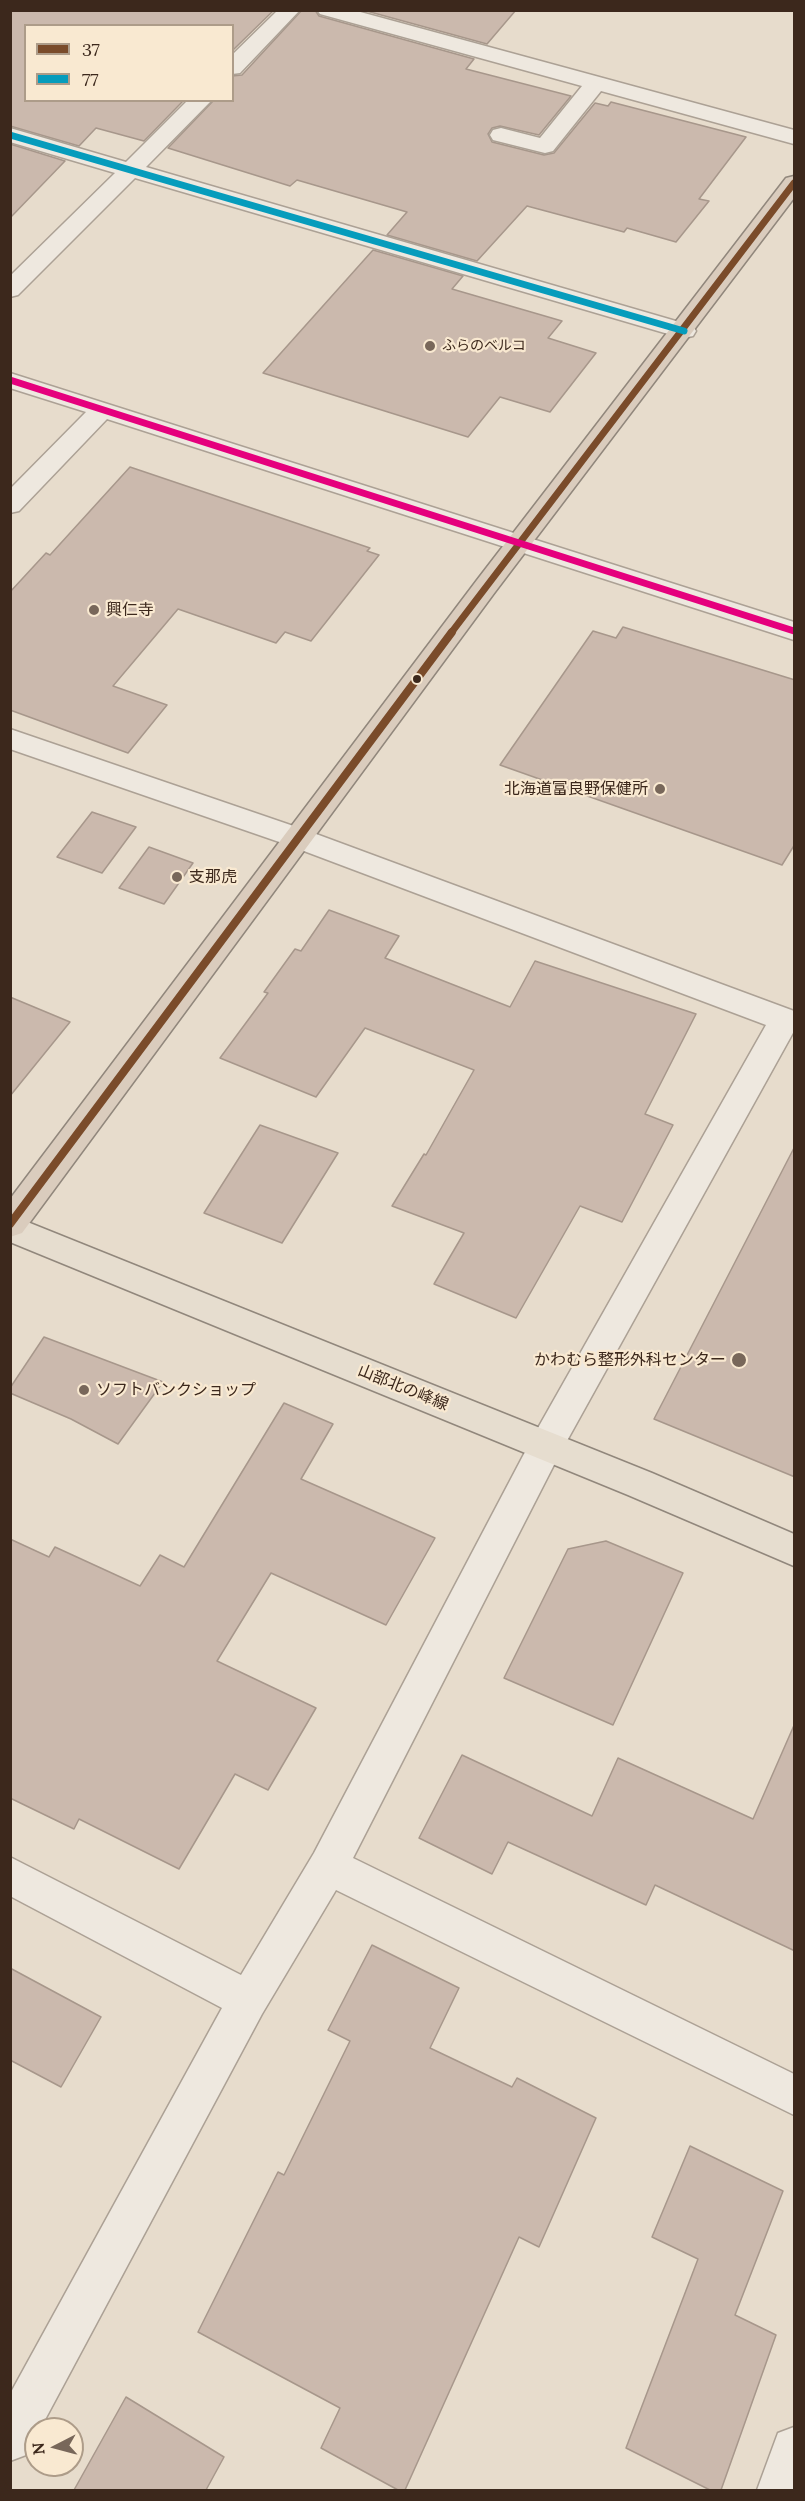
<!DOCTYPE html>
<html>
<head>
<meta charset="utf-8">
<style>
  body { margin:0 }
  #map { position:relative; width:805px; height:2501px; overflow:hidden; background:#e7dccc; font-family:Lora,serif }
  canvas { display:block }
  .frame { position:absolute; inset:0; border:12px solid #3c281c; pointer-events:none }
  .legend { position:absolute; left:24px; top:24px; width:210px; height:78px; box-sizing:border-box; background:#f9e9d1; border:2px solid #ad9c89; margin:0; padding:8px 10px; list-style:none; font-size:18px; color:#3c281c }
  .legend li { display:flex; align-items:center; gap:12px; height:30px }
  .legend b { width:30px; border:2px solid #ad9c89 }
  .north { position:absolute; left:24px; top:2417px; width:60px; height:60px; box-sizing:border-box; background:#f9e9d1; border:2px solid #ad9c89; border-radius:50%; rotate:264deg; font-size:16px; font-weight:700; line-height:24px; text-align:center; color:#3c281c }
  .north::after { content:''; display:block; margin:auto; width:21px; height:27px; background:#78675a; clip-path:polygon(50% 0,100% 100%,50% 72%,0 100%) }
</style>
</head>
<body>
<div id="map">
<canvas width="805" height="2501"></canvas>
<div class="frame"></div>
<ul class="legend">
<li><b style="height:8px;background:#7a4b2a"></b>37</li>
<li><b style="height:8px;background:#069cbc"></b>77</li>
</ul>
<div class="north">N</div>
</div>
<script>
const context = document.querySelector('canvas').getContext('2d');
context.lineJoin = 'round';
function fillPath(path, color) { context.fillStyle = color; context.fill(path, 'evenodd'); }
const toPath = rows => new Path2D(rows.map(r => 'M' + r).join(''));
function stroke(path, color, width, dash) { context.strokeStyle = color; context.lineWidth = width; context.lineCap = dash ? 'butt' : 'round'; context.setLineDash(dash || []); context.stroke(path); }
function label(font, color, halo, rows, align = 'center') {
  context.font = font + ' Lora,"Noto Sans JP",serif'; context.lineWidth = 4.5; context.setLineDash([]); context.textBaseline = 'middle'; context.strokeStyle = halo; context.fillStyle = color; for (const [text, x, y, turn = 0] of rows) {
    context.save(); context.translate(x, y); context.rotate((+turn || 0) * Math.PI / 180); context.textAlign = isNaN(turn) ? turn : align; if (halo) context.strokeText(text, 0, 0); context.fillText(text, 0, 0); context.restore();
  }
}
const building = toPath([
  [10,10,274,10,232,51,232,26,26,26,26,100,184,100,144,141,96,128,79,146,10,126,10,10],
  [302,10,315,10,319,16,474,59,466,69,571,96,539,135,500,126,492,128,488,134,492,142,544,155,554,153,595,103,608,106,611,102,746,137,699,199,709,201,676,242,627,228,624,232,527,206,477,261,387,235,407,212,297,180,290,186,168,148,214,100,232,100,232,76,242,75,302,10],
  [363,10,516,10,487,44,363,10],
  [10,144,65,161,10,218,10,144],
  [373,250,463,276,452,289,562,321,548,338,596,353,550,412,500,397,468,437,263,373,373,250],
  [130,467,370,548,367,551,379,555,311,641,285,632,276,643,178,609,113,686,167,705,128,753,10,710,10,592,46,553,50,555,130,467],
  [623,627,795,680,795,844,782,865,500,765,593,631,616,638,623,627],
  [92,812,136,827,102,873,57,857,92,812],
  [149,847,193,863,164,904,119,888,149,847],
  [329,910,399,936,385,958,510,1007,535,961,696,1014,645,1114,673,1125,622,1222,580,1206,516,1318,434,1284,464,1233,392,1206,424,1154,426,1155,474,1070,365,1028,316,1097,220,1058,268,993,264,992,295,949,301,951,329,910],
  [10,997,70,1022,10,1096,10,997],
  [260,1125,338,1153,282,1243,204,1213,260,1125],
  [795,1146,795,1477,654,1419,795,1146],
  [44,1337,163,1382,118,1444,71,1419,10,1393,10,1388,44,1337],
  [284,1403,333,1424,301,1479,435,1538,386,1625,271,1573,217,1661,316,1708,268,1790,235,1774,179,1869,79,1819,74,1829,10,1798,10,1539,49,1557,55,1547,140,1586,160,1555,184,1567,284,1403],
  [606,1541,683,1573,613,1725,504,1678,568,1549,606,1541],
  [795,1723,795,1951,655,1885,646,1905,508,1842,492,1874,419,1838,462,1755,592,1816,618,1758,753,1819,795,1723],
  [372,1945,459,1988,430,2048,512,2087,517,2078,596,2118,539,2247,519,2237,405,2490,398,2490,321,2448,340,2408,198,2332,278,2172,284,2175,350,2041,328,2030,372,1945],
  [10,1968,101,2017,61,2087,10,2060,10,1968],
  [690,2146,783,2191,735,2315,776,2335,721,2490,710,2490,626,2448,698,2259,652,2237,690,2146],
  [126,2397,224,2457,206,2490,74,2490,126,2397]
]);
fillPath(building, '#cbb9ad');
stroke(building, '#a7978b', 1.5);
const minor = toPath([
  [278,10,300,10,240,73,232,74,232,55,278,10],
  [317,10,353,10,794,130,794,144,601,91,553,151,545,153,493,140,490,135,493,130,501,128,540,138,582,86,320,14,317,10],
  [188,100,212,100,146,167,693,326,696,331,693,336,684,338,675,336,135,178,18,295,10,297,10,276,115,173,10,142,10,128,126,162,188,100],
  [10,373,794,622,794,640,107,419,19,511,10,513,10,489,86,412,10,388,10,373],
  [10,729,308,831,794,1011,794,1031,558,1457,353,1858,794,2074,794,2115,336,1890,262,2014,40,2429,36,2429,36,2436,26,2455,10,2461,10,2394,222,2008,10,1896,10,1857,241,1975,314,1853,534,1435,766,1025,288,845,10,749,10,729],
  [794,2427,794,2490,757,2490,778,2433,794,2427]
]);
const major = toPath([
  [10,1215,652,1473,794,1534,794,1566,628,1495,10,1242,10,1215]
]);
const highway = toPath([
  [794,176,794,198,495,592,22,1233,10,1237,10,1199,477,580,786,178,794,176]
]);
stroke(minor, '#aca195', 3);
stroke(major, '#91877c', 3);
stroke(highway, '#91877c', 3);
fillPath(minor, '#eee8df');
fillPath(major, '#e6ddcf');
fillPath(highway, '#daccbd');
stroke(toPath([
  [451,633,794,183]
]), '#7a4b2a', 7);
stroke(toPath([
  [10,1224,452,632]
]), '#7a4b2a', 8);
stroke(toPath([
  [10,135,684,331]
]), '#069cbc', 7);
stroke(toPath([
  [10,380,794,631]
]), '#e5007d', 7);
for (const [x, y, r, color] of [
  [430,346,6,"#78675a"],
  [94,610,6,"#78675a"],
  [417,679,5,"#3c281c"],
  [660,789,6,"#78675a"],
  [177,877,6,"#78675a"],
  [739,1360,8,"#78675a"],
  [84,1390,6,"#78675a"]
]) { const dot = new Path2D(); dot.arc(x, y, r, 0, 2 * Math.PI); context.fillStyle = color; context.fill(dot); stroke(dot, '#f9e9d1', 2); }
label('14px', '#3c281c', '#f9e9d1', [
  ["ふらのベルコ",442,346]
], 'left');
label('16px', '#3c281c', '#f9e9d1', [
  ["興仁寺",106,610],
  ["北海道富良野保健所",648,789,"right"],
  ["支那虎",189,877],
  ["かわむら整形外科センター",726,1360,"right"],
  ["ソフトバンクショップ",96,1390]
], 'left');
label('16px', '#3c281c', '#f9e9d1', [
  ["山部北の峰線",403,1388,22]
]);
</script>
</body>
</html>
